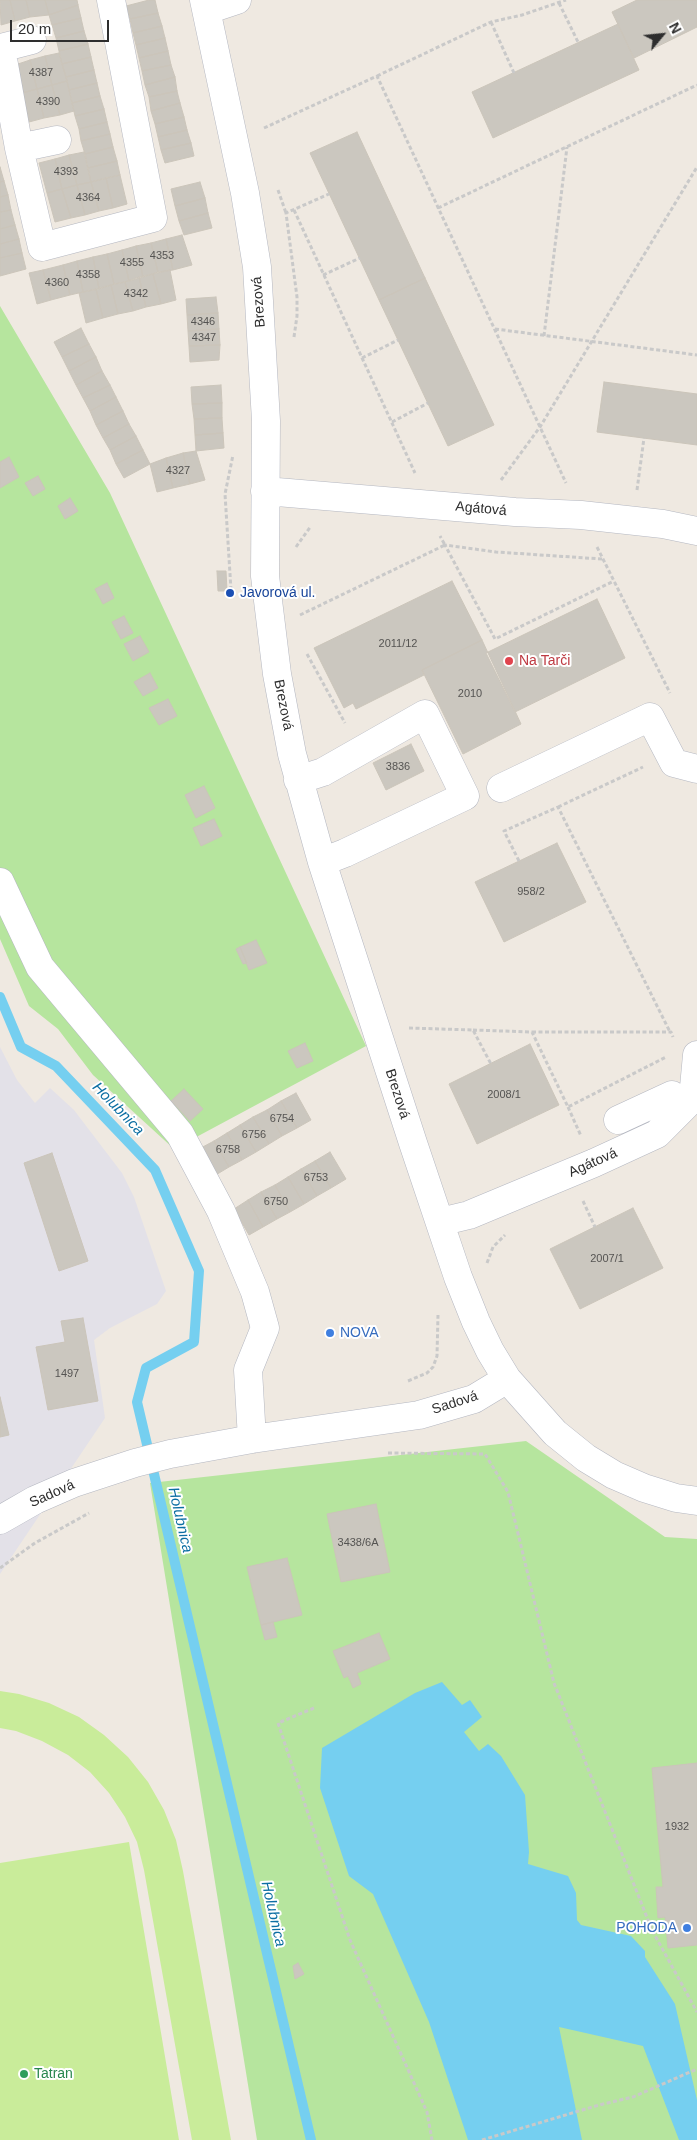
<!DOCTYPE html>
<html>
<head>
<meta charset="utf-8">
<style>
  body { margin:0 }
  #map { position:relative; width:697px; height:2140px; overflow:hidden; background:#efe9e1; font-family:Arial,sans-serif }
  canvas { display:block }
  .north { position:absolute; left:637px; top:10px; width:50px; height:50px; -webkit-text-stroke:4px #fff; paint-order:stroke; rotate:62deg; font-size:14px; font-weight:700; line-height:20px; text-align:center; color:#2e2e2e }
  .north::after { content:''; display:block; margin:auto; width:18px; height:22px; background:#2e2e2e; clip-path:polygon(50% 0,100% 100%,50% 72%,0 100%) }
  .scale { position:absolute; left:10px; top:20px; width:99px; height:22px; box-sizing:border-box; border:2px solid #2e2e2e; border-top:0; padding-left:6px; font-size:15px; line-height:18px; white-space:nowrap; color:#2e2e2e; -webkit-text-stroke:4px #fff; paint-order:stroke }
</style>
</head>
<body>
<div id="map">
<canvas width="697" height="2140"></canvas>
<div class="north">N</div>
<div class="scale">20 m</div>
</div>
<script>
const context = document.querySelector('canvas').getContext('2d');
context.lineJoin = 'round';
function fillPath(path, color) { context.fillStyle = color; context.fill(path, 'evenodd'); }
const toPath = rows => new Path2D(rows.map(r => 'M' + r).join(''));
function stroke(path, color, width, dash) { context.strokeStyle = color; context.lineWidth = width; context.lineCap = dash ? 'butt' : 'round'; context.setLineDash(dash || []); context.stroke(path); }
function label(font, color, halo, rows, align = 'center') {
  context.font = font + ' Arial,sans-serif'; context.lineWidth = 4; context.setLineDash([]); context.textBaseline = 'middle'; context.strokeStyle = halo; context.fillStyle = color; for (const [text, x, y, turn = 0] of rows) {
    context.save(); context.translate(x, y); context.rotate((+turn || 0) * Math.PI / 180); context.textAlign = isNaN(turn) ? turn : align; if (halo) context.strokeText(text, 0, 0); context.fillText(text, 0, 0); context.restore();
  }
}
fillPath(toPath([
  [0,1047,17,1080,35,1103,50,1088,74,1110,122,1173,134,1197,166,1291,157,1304,110,1328,94,1340,105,1418,0,1574]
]), '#e3e1e8');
fillPath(toPath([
  [0,306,110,493,366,1046,174,1149,93,1075,58,1029,29,1006,0,939],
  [526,1441,665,1537,697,1539,697,2140,257,2140,150,1483]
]), '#b6e59e');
fillPath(toPath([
  [0,1691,19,1694,49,1703,79,1717,104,1735,128,1757,148,1782,164,1810,176,1840,183,1871,231,2140,192,2140,144,1870,137,1842,125,1817,109,1793,90,1772,68,1755,42,1741,16,1731,0,1728],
  [129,1842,179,2140,0,2140,0,1863]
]), '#c9ec9a');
fillPath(toPath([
  [442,1682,462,1705,470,1700,482,1717,464,1732,479,1751,488,1744,501,1756,525,1795,529,1852,528,1864,568,1876,576,1893,577,1920,581,1925,631,1936,645,1951,645,1957,675,2004,697,2100,697,2140,679,2140,643,2046,559,2027,582,2140,468,2140,429,2022,373,1894,349,1876,320,1788,322,1748,415,1693]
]), '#75cff0');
stroke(toPath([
  [0,997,21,1047,56,1066,155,1170,199,1271,194,1342,146,1368,137,1402,311,2140]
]), '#75cff0', 10);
const building = toPath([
  [0,0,10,0,15,21,1,25,0,0],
  [10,0,26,0,30,17,15,21,10,0],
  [26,0,45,0,49,15,30,17,26,0],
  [45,0,77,0,78,5,49,15,45,0],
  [149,0,155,0,158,13,130,19,126,6,149,0],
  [637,0,697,0,697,27,634,58,612,12,637,0],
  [78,5,81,18,52,25,49,15,78,5],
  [158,13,162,26,133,33,130,19,158,13],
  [81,18,84,31,56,38,52,25,81,18],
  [618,24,639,70,493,138,472,92,618,24],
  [162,26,165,38,136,45,133,33,162,26],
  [84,31,88,44,59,51,56,38,84,31],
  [165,38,168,51,139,58,136,45,165,38],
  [88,44,91,57,62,64,59,51,88,44],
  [168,51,171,65,142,71,139,58,168,51],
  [59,53,67,81,52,85,45,56,59,53],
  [45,56,52,85,37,89,30,60,45,56],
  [91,57,94,70,66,77,62,64,91,57],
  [30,60,37,89,22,93,15,65,30,60],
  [171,65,175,77,145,85,142,71,171,65],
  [94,70,97,83,69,90,66,77,94,70],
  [175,77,177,91,149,97,145,85,175,77],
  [67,81,74,111,60,115,52,85,67,81],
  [97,83,100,96,72,103,69,90,97,83],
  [52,85,60,115,44,118,37,89,52,85],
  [37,89,44,118,29,122,22,93,37,89],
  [177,91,180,103,151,111,149,97,177,91],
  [100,96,104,109,75,116,72,103,100,96],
  [180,103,184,117,155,124,151,111,180,103],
  [104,109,107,122,79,129,75,116,104,109],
  [184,117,187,130,158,137,155,124,184,117],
  [107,122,110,134,81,141,79,129,107,122],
  [187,130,191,143,161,150,158,137,187,130],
  [357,132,425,278,379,300,310,153,357,132],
  [110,134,113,147,85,154,81,141,110,134],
  [191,143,194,156,165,163,161,150,191,143],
  [113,147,117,161,88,168,85,154,113,147],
  [84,152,91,182,77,185,69,155,84,152],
  [69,155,77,185,62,189,55,159,69,155],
  [55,159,62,189,47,193,39,163,55,159],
  [117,161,120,175,91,182,88,168,117,161],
  [0,167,4,181,0,182,0,167],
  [120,175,127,204,113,208,106,178,120,175],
  [106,178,113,208,99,211,91,182,106,178],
  [4,181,8,195,0,197,0,182,4,181],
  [91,182,99,211,85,215,77,185,91,182],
  [200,182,205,198,175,206,171,189,200,182],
  [77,185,85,215,71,218,62,189,77,185],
  [62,189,71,218,55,222,47,193,62,189],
  [8,195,11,210,0,212,0,197,8,195],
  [205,198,208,213,179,221,175,206,205,198],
  [11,210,15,225,0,229,0,212,11,210],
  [208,213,212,228,184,235,179,221,208,213],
  [15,225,19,239,0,244,0,229,15,225],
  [182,235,192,265,173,270,166,239,182,235],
  [19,239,22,253,0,258,0,244,19,239],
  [166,239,173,270,158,272,151,243,166,239],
  [151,243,158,272,143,277,136,246,151,243],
  [136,246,143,277,129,281,122,250,136,246],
  [122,250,129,281,114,284,107,254,122,250],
  [22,253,26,269,0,276,0,258,22,253],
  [107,254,114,284,99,289,93,257,107,254],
  [93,257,99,289,83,292,77,261,93,257],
  [77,261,83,292,70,295,63,265,77,261],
  [63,265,70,295,51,300,43,270,63,265],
  [43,270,51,300,37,304,29,273,43,270],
  [170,270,176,300,161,304,153,274,170,270],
  [153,274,161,304,146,307,139,277,153,274],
  [139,277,146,307,133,311,125,282,139,277],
  [425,278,494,425,448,446,379,300,425,278],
  [125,282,133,311,118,314,111,285,125,282],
  [111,285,118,314,103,318,96,289,111,285],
  [96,289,103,318,86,323,79,293,96,289],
  [216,297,218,313,187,315,186,299,216,297],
  [218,313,219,329,188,331,187,315,218,313],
  [81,328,89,344,62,357,54,342,81,328],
  [219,329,220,345,189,346,188,331,219,329],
  [89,344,96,357,69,371,62,357,89,344],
  [220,345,219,360,190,362,189,346,220,345],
  [96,357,102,371,76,385,69,371,96,357],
  [102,371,110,385,83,398,76,385,102,371],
  [604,382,697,394,697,445,597,432,604,382],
  [110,385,116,397,90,411,83,398,110,385],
  [221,385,222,403,192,404,191,387,221,385],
  [116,397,123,411,96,425,90,411,116,397],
  [222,403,222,418,194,419,192,404,222,403],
  [123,411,129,424,103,438,96,425,123,411],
  [222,418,223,433,195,435,194,419,222,418],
  [129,424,136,436,110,450,103,438,129,424],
  [223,433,224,448,196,451,195,435,223,433],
  [136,436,143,450,116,464,110,450,136,436],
  [143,450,150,464,124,478,116,464,143,450],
  [196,451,205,480,190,484,183,453,196,451],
  [183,453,190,484,173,488,166,458,183,453],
  [9,457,19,477,0,488,0,462,9,457],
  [166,458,173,488,157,492,150,464,166,458],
  [38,476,45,489,33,496,25,483,38,476],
  [70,498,78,511,65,519,58,506,70,498],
  [217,571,226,571,227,591,218,591,217,571],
  [452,581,482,640,422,670,424,675,356,709,353,703,344,708,314,648,452,581],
  [107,583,114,598,103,604,95,589,107,583],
  [597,599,625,658,515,712,486,653,597,599],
  [124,616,133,633,121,639,112,622,124,616],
  [140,636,149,652,133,661,124,644,140,636],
  [482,640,521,724,463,754,422,670,482,640],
  [150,673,158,688,143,696,134,682,150,673],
  [168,699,177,716,159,725,149,708,168,699],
  [411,744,424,771,386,790,373,763,411,744],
  [204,786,215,808,196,818,185,795,204,786],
  [214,819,222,836,201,846,193,828,214,819],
  [557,843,586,902,504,942,475,882,557,843],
  [256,940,267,963,249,970,240,947,256,940],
  [240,947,247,963,243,964,236,949,240,947],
  [305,1043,313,1061,297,1068,288,1051,305,1043],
  [530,1044,559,1105,477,1144,449,1084,530,1044],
  [184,1089,203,1109,190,1121,171,1101,184,1089],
  [296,1093,311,1120,297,1128,281,1101,296,1093],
  [281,1101,297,1128,282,1136,267,1110,281,1101],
  [267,1110,282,1136,269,1144,253,1117,267,1110],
  [253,1117,269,1144,256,1152,240,1125,253,1117],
  [240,1125,256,1152,242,1160,227,1133,240,1125],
  [227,1133,242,1160,229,1167,214,1141,227,1133],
  [214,1141,229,1167,214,1176,199,1149,214,1141],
  [330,1152,346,1179,331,1188,315,1161,330,1152],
  [52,1153,88,1261,59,1271,24,1163,52,1153],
  [315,1161,331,1188,317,1196,301,1169,315,1161],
  [301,1169,317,1196,304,1204,288,1177,301,1169],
  [288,1177,304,1204,290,1212,275,1185,288,1177],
  [275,1185,290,1212,277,1219,261,1192,275,1185],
  [261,1192,277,1219,263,1227,248,1200,261,1192],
  [248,1200,263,1227,249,1235,234,1209,248,1200],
  [633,1208,663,1268,580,1309,550,1249,633,1208],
  [83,1318,98,1401,48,1410,36,1347,65,1342,61,1321,83,1318],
  [0,1397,9,1435,0,1437,0,1397],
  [376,1504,390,1572,341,1582,327,1514,376,1504],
  [287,1558,302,1615,261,1625,247,1567,287,1558],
  [273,1622,277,1637,265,1640,261,1625,273,1622],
  [379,1633,390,1659,357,1673,361,1684,353,1688,348,1676,344,1678,333,1651,379,1633],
  [697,1763,697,1945,668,1948,665,1917,658,1918,656,1887,663,1887,652,1768,697,1763],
  [298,1963,304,1974,295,1979,293,1966,298,1963]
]);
fillPath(building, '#cbc7bf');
stroke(building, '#cbc5ba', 1);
const minor = toPath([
  [204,0,245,193,257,267,266,421,265,576,277,674,292,754,322,862,413,1143,458,1277,476,1322,490,1351,507,1379,555,1433,586,1458,614,1475,644,1488,676,1498,697,1501],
  [207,10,237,0],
  [32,40,1,48,19,148,42,247,153,218,111,0],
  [19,148,57,140],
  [265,491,515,512,581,515,663,524,697,531],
  [298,780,323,772,425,714,465,796,345,853,322,862],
  [501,788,650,717,674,763,697,769],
  [0,882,40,967,180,1134,221,1211,255,1292,265,1328,248,1370,252,1439],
  [618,1120,672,1095,680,1111],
  [440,1222,469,1215,594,1163,657,1134,693,1098,697,1055],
  [0,1520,35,1500,74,1483,135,1463,170,1454,252,1439,419,1415,474,1399,507,1379]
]);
stroke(minor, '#b4b7c1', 29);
stroke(toPath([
  [559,3,578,42],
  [491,22,514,73],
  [377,76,491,22,522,15,566,0],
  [264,128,377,76,566,483],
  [278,190,286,213],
  [438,208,697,85],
  [294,210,415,473],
  [323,275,360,258],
  [495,329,697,355],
  [544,336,567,147],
  [294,337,297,316,297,297,286,213,329,194],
  [362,358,398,340],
  [392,422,428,403],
  [501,480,540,427,697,167],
  [637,490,644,438],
  [296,547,311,526],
  [597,547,670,693],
  [602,559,496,552,445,545,495,639,614,581],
  [231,590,225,494,233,455],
  [300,615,445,545,440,536],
  [307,654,345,723],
  [558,807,643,767],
  [519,861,504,831,558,807,670,1032],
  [409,1028,473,1030,491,1064],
  [473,1030,532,1032,568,1107,666,1057],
  [532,1032,671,1032,673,1037],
  [568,1107,581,1136],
  [583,1201,595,1227],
  [487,1263,493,1247,505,1235],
  [408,1381,427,1373,433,1367,437,1356,438,1315],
  [388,1453,485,1454,508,1492,554,1683,652,1930,697,2012],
  [0,1568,35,1543,89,1513],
  [314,1708,278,1723,350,1940,427,2112,432,2140],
  [482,2140,599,2105,633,2097,697,2069]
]), '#c9c9c9', 3, [4, 2.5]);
stroke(minor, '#fff', 28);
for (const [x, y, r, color] of [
  [230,593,5,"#1a4fb4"],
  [509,661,5,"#e0444e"],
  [330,1333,5,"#3f7fe0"],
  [687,1928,5,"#3f7fe0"],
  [24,2074,5,"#2e9e5b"]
]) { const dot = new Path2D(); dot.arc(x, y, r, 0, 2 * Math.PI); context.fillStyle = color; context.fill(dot); stroke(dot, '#fff', 2); }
label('11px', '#555452', null, [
  ["4387",41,73],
  ["4390",48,102],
  ["4393",66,172],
  ["4364",88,198],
  ["4353",162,256],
  ["4355",132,263],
  ["4358",88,275],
  ["4360",57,283],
  ["4342",136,294],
  ["4346",203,322],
  ["4347",204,338],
  ["4327",178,471],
  ["2011/12",398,644],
  ["2010",470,694],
  ["3836",398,767],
  ["958/2",531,892],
  ["2008/1",504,1095],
  ["6754",282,1119],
  ["6756",254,1135],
  ["6758",228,1150],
  ["6753",316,1178],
  ["6750",276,1202],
  ["2007/1",607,1259],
  ["1497",67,1374],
  ["3438/6A",358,1543],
  ["1932",677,1827]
]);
label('14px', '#2e2e2e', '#fff', [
  ["Brezová",259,302,-94],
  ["Agátová",481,509,5],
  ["Brezová",283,705,79],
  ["Brezová",397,1094,72],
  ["Agátová",593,1163,-24],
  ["Sadová",455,1403,-18],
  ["Sadová",52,1494,-24]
]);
label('14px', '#164399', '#fff', [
  ["Javorová ul.",240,593]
], 'left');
label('14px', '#be3a42', '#fff', [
  ["Na Tarči",519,661]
], 'left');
label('14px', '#366cbe', '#fff', [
  ["NOVA",340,1333],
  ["POHODA",677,1928,"right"]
], 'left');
label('14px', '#27864d', '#fff', [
  ["Tatran",34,2074]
], 'left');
label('italic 15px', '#0d6fa3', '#fff', [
  ["Holubnica",118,1109,46],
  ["Holubnica",180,1520,77],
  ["Holubnica",273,1914,77]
]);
</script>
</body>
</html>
